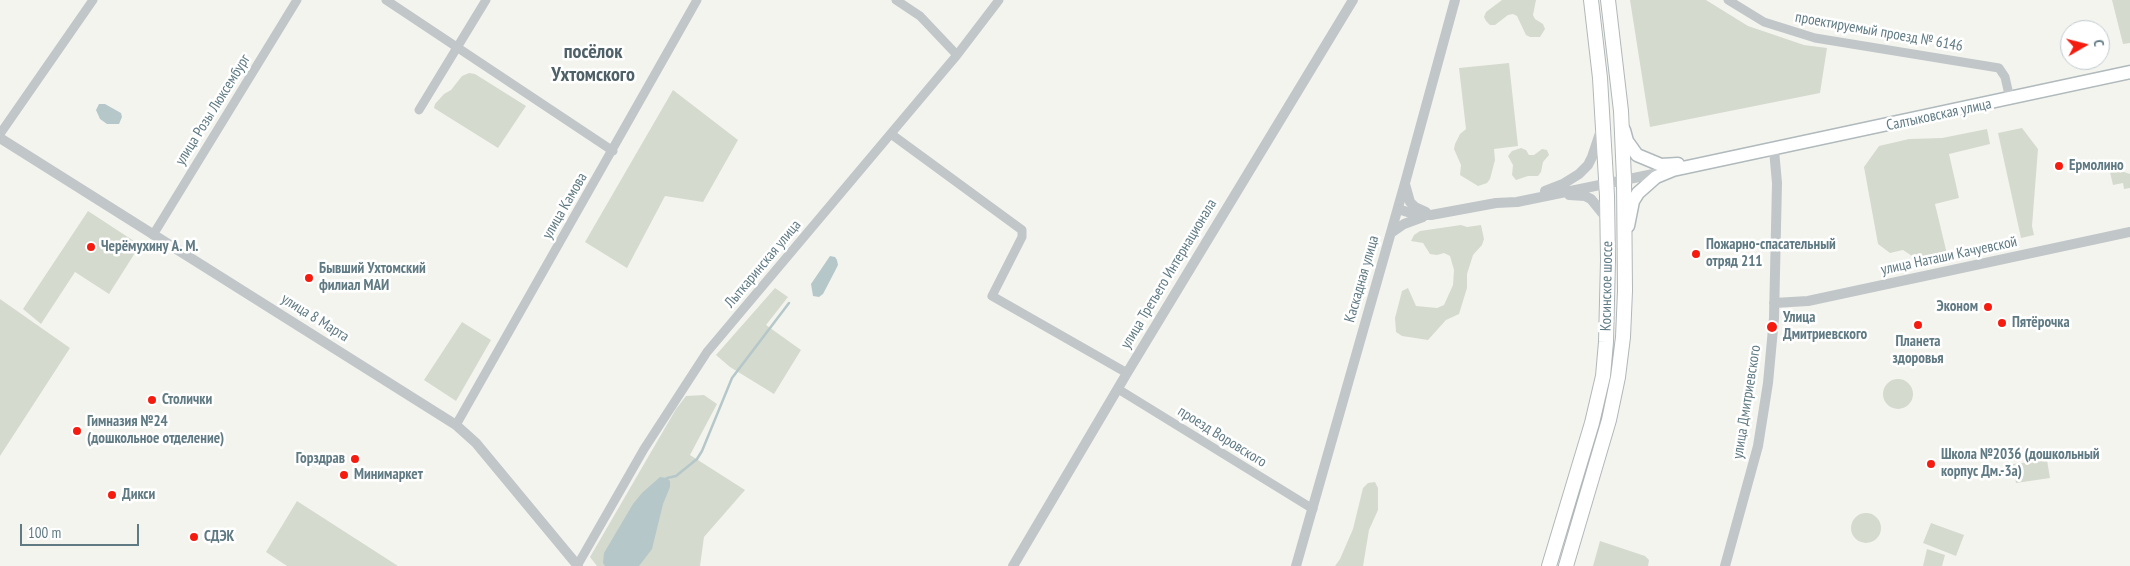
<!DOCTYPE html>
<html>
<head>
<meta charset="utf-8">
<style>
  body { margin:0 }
  #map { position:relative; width:2130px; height:566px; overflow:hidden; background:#f4f4ef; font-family:"PT Sans Narrow",sans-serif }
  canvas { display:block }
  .north { position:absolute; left:2060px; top:20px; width:50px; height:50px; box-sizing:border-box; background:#fff; border:1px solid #bfcace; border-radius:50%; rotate:82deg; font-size:14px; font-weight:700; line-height:20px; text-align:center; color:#607a84 }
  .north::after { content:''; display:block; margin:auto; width:18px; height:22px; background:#f51c0f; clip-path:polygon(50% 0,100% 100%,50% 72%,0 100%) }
  .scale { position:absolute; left:20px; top:524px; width:119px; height:22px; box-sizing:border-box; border:2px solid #607a84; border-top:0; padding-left:6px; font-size:15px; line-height:18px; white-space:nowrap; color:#607a84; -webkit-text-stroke:4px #fff; paint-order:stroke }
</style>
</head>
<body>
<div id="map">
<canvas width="2130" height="566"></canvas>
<div class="north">С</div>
<div class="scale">100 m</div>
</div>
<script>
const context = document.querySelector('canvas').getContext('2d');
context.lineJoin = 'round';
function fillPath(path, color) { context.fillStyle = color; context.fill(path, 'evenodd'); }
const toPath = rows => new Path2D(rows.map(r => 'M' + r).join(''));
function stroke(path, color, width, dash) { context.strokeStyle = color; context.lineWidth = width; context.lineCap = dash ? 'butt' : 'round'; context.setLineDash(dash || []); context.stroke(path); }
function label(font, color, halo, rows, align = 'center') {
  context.font = font + ' "PT Sans Narrow",sans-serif'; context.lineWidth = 5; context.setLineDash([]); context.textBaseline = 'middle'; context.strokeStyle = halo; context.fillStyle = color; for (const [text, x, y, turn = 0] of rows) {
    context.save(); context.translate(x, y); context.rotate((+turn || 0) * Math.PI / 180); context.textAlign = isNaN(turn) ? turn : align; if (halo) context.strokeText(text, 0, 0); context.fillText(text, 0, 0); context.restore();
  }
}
fillPath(toPath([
  [1502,0,1536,0,1533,15,1535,19,1543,24,1545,29,1540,37,1530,37,1526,35,1517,16,1513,14,1508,15,1495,25,1490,25,1486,21,1484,17,1486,12],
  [1630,0,1706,0,1748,26,1804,45,1827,48,1820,93,1650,127],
  [2112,0,2130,0,2130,43,2123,44],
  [1509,63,1518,146,1494,149,1495,160,1490,179,1487,183,1478,186,1460,175,1461,165,1454,149,1455,144,1460,134,1466,129,1459,68],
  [469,73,475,74,526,106,498,148,434,108,435,104,444,94,451,90,462,76],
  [673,90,738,140,703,202,665,196,627,268,585,242],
  [2022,128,2038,149,2032,226,2034,235,2021,238,1998,133],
  [1987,129,1990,144,1949,154,1959,198,1935,204,1947,254,1915,258,1903,250,1890,253,1878,244,1864,167,1879,146,1909,139,1942,138],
  [1521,148,1526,150,1529,155,1534,155,1542,149,1547,150,1549,155,1543,162,1541,172,1538,176,1528,176,1516,180,1512,175,1513,165,1508,156,1512,151],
  [2119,166,2121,171,2130,174,2130,188,2124,189,2123,183,2113,185,2109,168],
  [88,211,140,245,109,294,75,272,41,324,23,309],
  [1461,225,1467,227,1481,225,1484,239,1482,245,1473,255,1467,274,1467,288,1459,314,1446,320,1428,340,1402,336,1396,332,1395,318,1402,291,1408,288,1416,306,1437,308,1444,305,1453,285,1454,270,1450,256,1444,253,1437,255,1430,254,1423,243,1411,241,1414,235,1420,231],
  [775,288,788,297,766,325,801,350,774,394,730,367,716,355],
  [0,299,70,348,0,456],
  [462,322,491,340,456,401,424,380],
  '1883 394a15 15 0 1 1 30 0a15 15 0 1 1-30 0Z',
  [704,395,717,404,690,455,745,490,704,537,700,566,597,566,590,557,676,409,686,396],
  [2047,460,2050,478,2016,483,2013,464],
  [1375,482,1378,488,1378,510,1369,530,1363,566,1335,566,1340,559,1353,529,1363,488,1368,483],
  [297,501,398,566,287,566,266,552],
  '1851 528a15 15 0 1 1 30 0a15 15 0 1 1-30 0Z',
  [1931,523,1964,535,1956,556,1923,543],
  [1600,541,1645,556,1649,560,1648,566,1593,566],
  [1927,549,1945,555,1942,566,1923,566]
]), '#d4dace');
fillPath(toPath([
  [99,104,105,104,121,113,122,117,119,124,107,124,100,119,96,110],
  [830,256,835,257,837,260,838,265,835,271,823,294,819,297,813,296,811,284],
  [660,477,667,478,670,481,670,487,663,504,652,549,639,566,605,566,603,563,604,553,633,504,642,493]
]), '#b5c7c9');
stroke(toPath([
  [667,478,676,476,697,459,702,451,732,378,789,303]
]), '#b5c7c9', 2.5);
const secondary = toPath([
  [1624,130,1627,141,1637,155,1661,165,1678,164],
  [1628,226,1633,201,1638,193,1656,177,1673,170,2130,72]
]);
const trunk = toPath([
  [1549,566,1592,423,1603,376,1606,342,1608,260,1607,196,1600,78,1591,0],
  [1566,566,1609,420,1618,377,1623,337,1625,291,1624,179,1621,111,1608,0]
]);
stroke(secondary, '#b0b9bc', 15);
stroke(trunk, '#b1b7b9', 16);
stroke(toPath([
  [386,0,613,151],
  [896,0,920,16,957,55],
  [1728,0,1764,22,1815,38,1999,68,2005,77,2010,99],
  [419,110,486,0],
  [0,134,93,0],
  [891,134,1022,230,1022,237,992,296,1127,373],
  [153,235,297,0],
  [1118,389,1313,509],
  [456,425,697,0],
  [577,566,644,449,707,352,957,55,999,0]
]), '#c1c6c9', 9);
stroke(toPath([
  [0,138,456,425,476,443,578,566],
  [1405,184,1410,202,1415,207,1426,212],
  [1545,191,1563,184,1579,174,1588,165,1592,157,1600,133],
  [1569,195,1585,196,1591,199,1608,220],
  [1398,209,1417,215,1431,215,1496,203,1517,202,1663,172],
  [1391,233,1404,224,1423,217],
  [1774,303,1808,301,2130,232],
  [1013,566,1127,373,1353,0],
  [1296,566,1405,183,1455,0],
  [1725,566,1758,446,1768,383,1774,318,1777,183,1774,150]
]), '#c1c6c9', 10);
stroke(secondary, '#fff', 12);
stroke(trunk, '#fff', 14);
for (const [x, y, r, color] of [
  [2059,166,5,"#f51c0f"],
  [91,247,5,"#f51c0f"],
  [1696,254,5,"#f51c0f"],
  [309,278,5,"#f51c0f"],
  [1988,307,5,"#f51c0f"],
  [2002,323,5,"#f51c0f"],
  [1918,325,5,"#f51c0f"],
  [1772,327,6,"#f51c0f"],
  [152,400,5,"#f51c0f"],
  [77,431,5,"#f51c0f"],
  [355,459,5,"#f51c0f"],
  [1931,464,5,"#f51c0f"],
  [344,475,5,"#f51c0f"],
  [112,495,5,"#f51c0f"],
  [194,537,5,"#f51c0f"]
]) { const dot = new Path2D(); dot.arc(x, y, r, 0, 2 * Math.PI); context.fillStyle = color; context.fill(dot); stroke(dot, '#fff', 2); }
label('15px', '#607a84', '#fff', [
  ["проектируемый проезд № 6146",1879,32,10],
  ["улица Розы Люксембург",213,110,-58],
  ["Салтыковская улица",1939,115,-12],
  ["улица Камова",565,206,-60],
  ["улица Наташи Качуевской",1949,256,-12],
  ["Лыткаринская улица",763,264,-50],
  ["улица Третьего Интернационала",1169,274,-59],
  ["Каскадная улица",1362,279,-74],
  ["Косинское шоссе",1607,286,-89],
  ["улица 8 Марта",315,318,32],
  ["улица Дмитриевского",1747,402,-81],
  ["проезд Воровского",1222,437,32]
]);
label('bold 15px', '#607a84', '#fff', [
  ["Ермолино",2069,166],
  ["Пожарно-спасательный",1706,245],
  ["отряд 211",1706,262],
  ["Черёмухину А. М.",101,247],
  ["Бывший Ухтомский",319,269],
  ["филиал МАИ",319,286],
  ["Эконом",1978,307,"right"],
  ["Улица",1783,318],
  ["Дмитриевского",1783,335],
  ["Пятёрочка",2012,323],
  ["Планета",1918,342,"center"],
  ["здоровья",1918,359,"center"],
  ["Столички",162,400],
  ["Гимназия №24",87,422],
  ["(дошкольное отделение)",87,439],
  ["Школа №2036 (дошкольный",1941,455],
  ["корпус Дм.-3а)",1941,472],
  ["Горздрав",345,459,"right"],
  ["Минимаркет",354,475],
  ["Дикси",122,495],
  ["СДЭК",204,537]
], 'left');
label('bold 20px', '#4f6168', '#fff', [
  ["посёлок",593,52],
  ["Ухтомского",593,75]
]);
</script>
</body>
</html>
